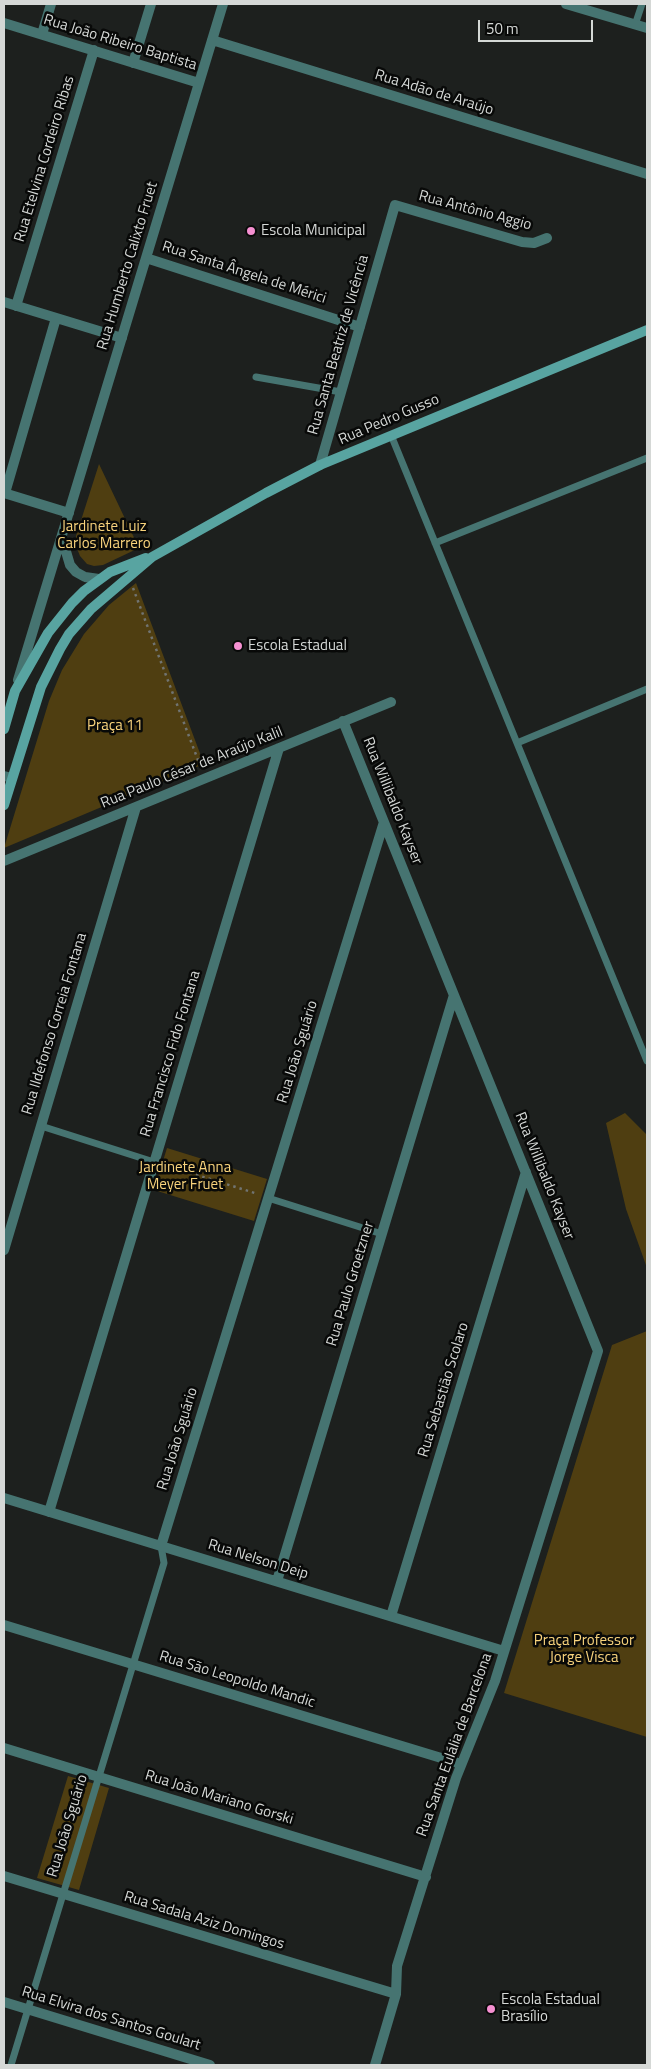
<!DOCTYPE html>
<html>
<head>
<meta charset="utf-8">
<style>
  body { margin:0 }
  #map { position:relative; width:651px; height:2069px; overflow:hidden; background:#1d201e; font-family:"Titillium Web",sans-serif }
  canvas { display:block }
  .frame { position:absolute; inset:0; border:5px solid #d5d8d6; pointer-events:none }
  .scale { position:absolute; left:478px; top:20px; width:115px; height:22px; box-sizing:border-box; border:2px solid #d5d8d6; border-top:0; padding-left:6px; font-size:15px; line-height:18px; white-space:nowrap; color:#d5d8d6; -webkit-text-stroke:4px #080908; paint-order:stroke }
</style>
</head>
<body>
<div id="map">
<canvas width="651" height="2069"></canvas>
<div class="frame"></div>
<div class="scale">50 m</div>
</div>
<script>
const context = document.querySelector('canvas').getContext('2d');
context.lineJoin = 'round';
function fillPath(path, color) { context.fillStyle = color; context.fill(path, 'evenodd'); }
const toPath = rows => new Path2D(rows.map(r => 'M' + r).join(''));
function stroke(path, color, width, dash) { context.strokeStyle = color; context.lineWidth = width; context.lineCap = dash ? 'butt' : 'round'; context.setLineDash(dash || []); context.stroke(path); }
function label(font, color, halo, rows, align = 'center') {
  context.font = font + ' "Titillium Web",sans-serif'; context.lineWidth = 5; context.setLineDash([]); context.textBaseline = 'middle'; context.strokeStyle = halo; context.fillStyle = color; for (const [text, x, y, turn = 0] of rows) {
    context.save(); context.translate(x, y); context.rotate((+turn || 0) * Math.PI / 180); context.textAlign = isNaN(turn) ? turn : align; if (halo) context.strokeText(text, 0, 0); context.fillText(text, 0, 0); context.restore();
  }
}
fillPath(toPath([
  [99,464,139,548,103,565,94,566,87,564,80,556,76,546,76,536],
  [136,583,204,764,4,848,49,701,62,670,84,634,109,605],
  [625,1113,647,1135,647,1268,626,1209,606,1123],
  [167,1148,267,1179,254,1221,154,1190],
  [647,1331,647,1737,504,1693,612,1345],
  [68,1776,109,1788,79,1890,37,1878]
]), '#4f3e11');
stroke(toPath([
  [133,588,201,768],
  [165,1165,258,1194]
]), '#717472', 2.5, [2.5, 4]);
stroke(toPath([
  [635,25,642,4],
  [256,377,341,392],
  [391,435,647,1061],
  [435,543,647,458],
  [517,743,647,689],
  [41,1126,154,1162],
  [268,1198,382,1234],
  [11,2065,164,1563,161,1546]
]), '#467471', 7);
stroke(toPath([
  [566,4,647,28],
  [4,23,199,83],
  [42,34,51,4],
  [212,40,647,174],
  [133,63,151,4],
  [146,258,360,327],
  [4,302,122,338],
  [16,306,94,50],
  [320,465,395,205,522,242,534,243,547,238],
  [4,493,69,513],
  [5,493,56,318],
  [62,538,70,565,76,572,85,577,99,579],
  [18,680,223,4],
  [343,721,598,1351,495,1681,456,1778,397,1966,396,1994,375,2065],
  [4,776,12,778],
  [4,861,391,702],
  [4,1250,136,807],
  [4,1498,504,1651],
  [49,1512,279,748],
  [161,1546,384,822],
  [277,1581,454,995],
  [391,1616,526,1172],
  [4,1625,461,1764],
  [4,1748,426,1877],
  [4,1876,396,1994],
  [4,2002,210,2065]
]), '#467471', 10);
stroke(toPath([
  [4,729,15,691,48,633,72,603,84,591,110,572,146,558],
  [4,805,41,687,60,649,69,634,91,609,152,557,266,493,320,465,647,330]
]), '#58a4a1', 10);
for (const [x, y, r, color] of [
  [251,231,5,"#f590d1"],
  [238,646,5,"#f590d1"],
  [491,2009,5,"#f590d1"]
]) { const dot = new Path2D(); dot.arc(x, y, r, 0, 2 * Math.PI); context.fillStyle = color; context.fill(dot); stroke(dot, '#080908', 2); }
label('15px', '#d5d8d6', '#080908', [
  ["Rua João Ribeiro Baptista",120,43,17],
  ["Rua Adão de Araújo",434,93,17],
  ["Rua Etelvina Cordeiro Ribas",45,159,-73],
  ["Rua Antônio Aggio",475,211,15],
  ["Rua Humberto Calixto Fruet",128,266,-73],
  ["Rua Santa Ângela de Mérici",244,273,18],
  ["Rua Santa Beatriz de Vicência",339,345,-74],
  ["Rua Pedro Gusso",389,420,-23],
  ["Rua Paulo César de Araújo Kalil",192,768,-22],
  ["Rua Willibaldo Kayser",392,801,68],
  ["Rua Ildefonso Correia Fontana",55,1024,-73],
  ["Rua João Sguário",298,1052,-73],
  ["Rua Francisco Fido Fontana",171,1054,-73],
  ["Rua Willibaldo Kayser",544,1176,68],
  ["Rua Paulo Groetzner",351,1284,-73],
  ["Rua Sebastião Scolaro",444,1390,-73],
  ["Rua João Sguário",178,1439,-73],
  ["Rua Nelson Deip",258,1560,17],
  ["Rua São Leopoldo Mandic",237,1680,17],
  ["Rua Santa Eulália de Barcelona",455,1745,-70],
  ["Rua João Mariano Gorski",219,1798,17],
  ["Rua João Sguário",68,1826,-73],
  ["Rua Sadala Aziz Domingos",204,1921,17],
  ["Rua Elvira dos Santos Goulart",111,2019,17]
]);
label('15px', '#d5d8d6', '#080908', [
  ["Escola Municipal",261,231],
  ["Escola Estadual",248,646],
  ["Escola Estadual",501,2000],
  ["Brasílio",501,2017]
], 'left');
label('15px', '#f8d37c', '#080908', [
  ["Jardinete Luiz",104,527],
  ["Carlos Marrero",104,544],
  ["Praça 11",115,726],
  ["Jardinete Anna",185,1168],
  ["Meyer Fruet",185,1185],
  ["Praça Professor",584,1641],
  ["Jorge Visca",584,1658]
]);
</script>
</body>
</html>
